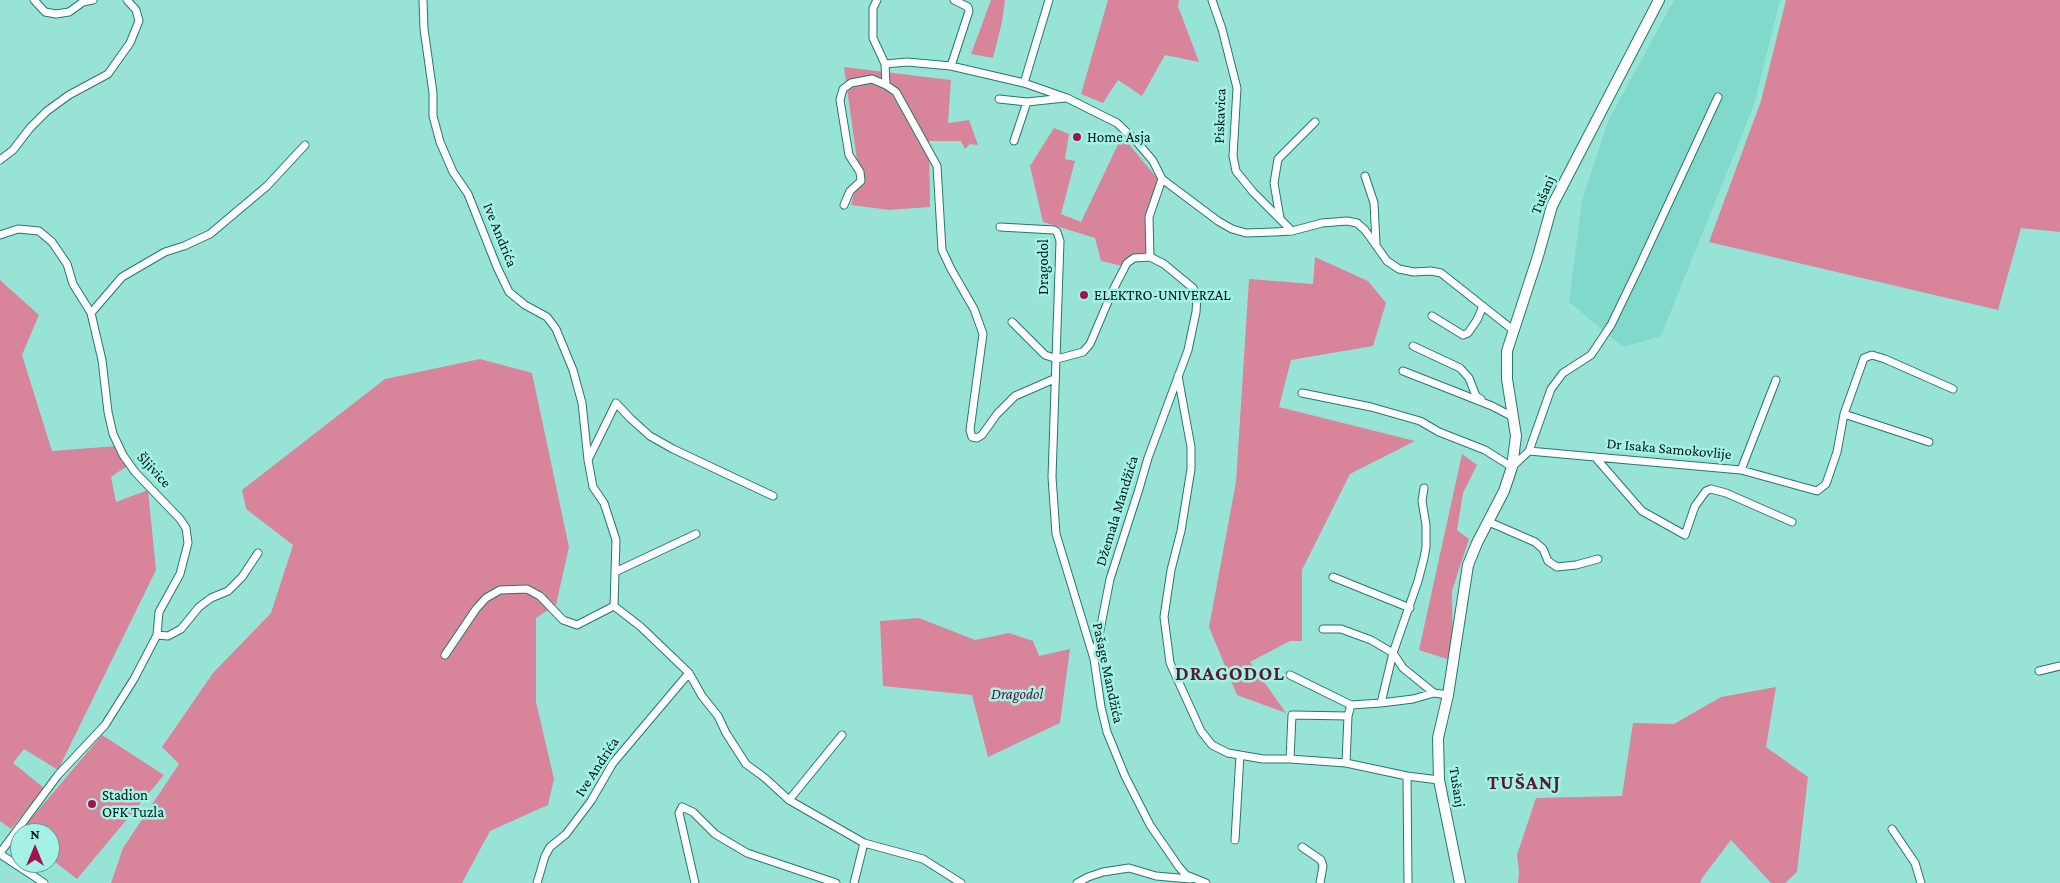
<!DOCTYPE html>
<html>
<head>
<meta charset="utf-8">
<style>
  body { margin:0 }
  #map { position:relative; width:2060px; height:883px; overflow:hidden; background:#97e4d7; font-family:"Crimson Pro",serif }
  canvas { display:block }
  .north { position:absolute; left:10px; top:823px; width:50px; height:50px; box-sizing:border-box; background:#a4f2e5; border:1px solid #639a91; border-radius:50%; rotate:0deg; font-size:14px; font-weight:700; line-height:20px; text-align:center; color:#011714 }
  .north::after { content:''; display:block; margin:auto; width:18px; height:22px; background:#a41151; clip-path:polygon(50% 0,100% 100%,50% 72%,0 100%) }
</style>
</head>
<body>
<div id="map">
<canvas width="2060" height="883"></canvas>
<div class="north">N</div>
</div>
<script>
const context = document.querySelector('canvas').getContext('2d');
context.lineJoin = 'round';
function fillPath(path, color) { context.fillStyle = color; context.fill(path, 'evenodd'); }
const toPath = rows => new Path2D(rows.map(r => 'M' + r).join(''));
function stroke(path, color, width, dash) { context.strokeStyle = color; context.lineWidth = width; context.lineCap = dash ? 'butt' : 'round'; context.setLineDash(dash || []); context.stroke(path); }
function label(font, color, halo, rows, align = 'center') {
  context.font = font + ' "Crimson Pro",serif'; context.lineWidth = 5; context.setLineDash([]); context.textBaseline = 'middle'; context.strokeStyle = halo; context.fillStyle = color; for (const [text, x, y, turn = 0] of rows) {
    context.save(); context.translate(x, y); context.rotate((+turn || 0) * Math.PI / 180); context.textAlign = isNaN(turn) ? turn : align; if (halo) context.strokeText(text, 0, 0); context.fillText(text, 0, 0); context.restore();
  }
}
fillPath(toPath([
  [1674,0,1780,0,1754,105,1661,336,1623,347,1569,302,1582,200,1608,121]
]), '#81d9cb');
fillPath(toPath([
  [991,0,1005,0,1002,22,993,58,971,54],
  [1108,0,1179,0,1178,6,1199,62,1165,55,1142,96,1118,80,1103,103,1081,94],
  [1786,0,2060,0,2060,232,2021,228,1998,310,1709,242,1761,101],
  [844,67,951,80,948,123,969,120,978,145,970,144,965,149,961,141,929,141,930,207,889,210,851,205,859,175],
  [1054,128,1069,134,1065,159,1075,161,1061,214,1081,222,1122,136,1161,183,1149,217,1152,250,1122,266,1101,261,1095,238,1043,222,1030,166],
  [1315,257,1368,281,1386,303,1373,346,1291,360,1279,407,1415,441,1350,474,1302,570,1302,641,1290,641,1250,662,1286,713,1237,695,1209,627,1236,482,1249,279,1313,284],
  [0,280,39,315,22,355,52,451,117,446,130,464,111,477,116,502,148,490,156,570,58,770,24,749,13,763,44,788,11,829,0,821],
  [480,359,532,373,569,547,556,605,536,618,536,702,554,779,548,805,490,831,462,883,111,883,123,848,179,764,162,747,213,673,271,613,293,545,246,509,242,490,385,379],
  [1462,454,1477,465,1463,493,1457,530,1469,539,1452,591,1453,661,1419,650],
  [919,618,975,640,1009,633,1033,641,1039,656,1070,649,1060,723,988,757,972,695,883,686,880,621],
  [1776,687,1766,747,1808,777,1797,872,1785,883,1771,883,1731,840,1702,878,1700,883,1518,883,1519,872,1517,855,1536,798,1622,796,1633,723,1674,724,1721,697],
  [102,735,164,775,77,879,50,858,50,833,18,834]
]), '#d8859b');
const street = toPath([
  [34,0,45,12,56,14,69,12,83,2,93,0],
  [423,0,424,29,433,93,433,116,440,142,453,172,468,194,497,267,509,292,525,305,547,317,556,329,573,370,582,403,588,460,593,487,604,503,616,540,614,606],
  [877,0,873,8,873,38,885,64,886,85],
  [1212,0,1222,29,1237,88,1233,156,1236,171,1253,192,1292,231],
  [885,64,907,62,951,66,1024,83,1067,98,1117,123,1137,142,1153,161,1162,179,1218,221,1232,229,1246,233,1274,232,1292,231,1322,223,1347,221,1357,223,1365,230,1387,261,1399,269,1414,272,1431,271,1441,273,1513,330],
  [951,66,969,11,968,7,954,0],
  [1024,83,1049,0],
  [999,99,1027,102,1065,98],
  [1014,141,1027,102],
  [0,160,13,150,30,128,47,111,69,95,108,74,130,43,139,21,136,10,127,0],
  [1365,176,1374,203,1376,243],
  [844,205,850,191,861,181,860,172,849,155,840,100,843,89,851,83,872,79,886,85,896,92,937,166,942,250,951,269,974,309,983,334,970,430,972,437,977,438,982,435,997,414,1015,396,1054,379],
  [1280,218,1274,183,1278,159,1315,122],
  [1000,227,1054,230,1057,232,1060,241,1052,477,1056,534,1094,659,1101,707,1107,732,1125,776,1150,825,1179,867,1186,875,1206,883],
  [0,235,18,229,39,231,52,242,67,264,73,284,91,313,102,360,108,412,113,434,123,455,135,472,180,519,186,528,188,543,180,574,159,612,157,635,134,679,105,725,58,775,0,853],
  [91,313,122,277,165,252,184,246,210,234,267,186,305,145],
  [1432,316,1463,335,1468,333,1477,320,1483,306],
  [1012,322,1045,355,1057,359,1083,352,1090,344,1113,290,1127,263,1134,258,1150,257],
  [1413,346,1460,368,1469,378,1476,396,1481,399],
  [1403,371,1492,406,1513,417],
  [1178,376,1191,447,1191,469,1181,531,1171,570,1164,617,1170,663,1201,731,1212,745,1228,753,1263,759,1290,759,1346,763,1407,776,1439,780],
  [1302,393,1371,407,1420,421,1439,432,1485,450,1512,467,1529,451,1595,457,1642,511,1685,535,1695,506,1706,491,1711,489,1726,493,1792,522],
  [1844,414,1929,442],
  [1529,451,1551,389,1563,373,1591,355,1611,325,1639,267,1718,97],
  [1595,457,1741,470,1817,491,1826,484,1837,452,1844,414,1864,358,1872,355,1885,359,1953,389],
  [588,460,616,403,630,418,650,436,673,449,773,496],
  [1741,470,1776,380],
  [1424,488,1422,501,1426,525,1426,547,1424,558,1418,581,1393,653,1381,703,1413,699,1434,693,1448,695],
  [1489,522,1535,542,1543,549,1548,561,1557,567,1576,565,1598,559],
  [615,572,696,534],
  [1333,577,1410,608],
  [614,606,641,627,689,673,702,696,718,716,726,733,746,764,765,778,789,800,864,843,923,859,961,883],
  [1323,629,1341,629,1371,640,1393,653,1403,668,1434,693],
  [157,635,168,636,181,629,199,607,211,598,228,591,242,577,258,553],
  [445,655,476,609,486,598,500,590,527,589,540,596,563,620,577,625,614,606],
  [1095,656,1110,579,1139,489,1148,458,1188,350,1196,312,1197,296,1193,288,1164,264,1150,257,1149,217,1162,179],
  [2039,671,2060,666],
  [1290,675,1351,705],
  [1348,716,1351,705,1381,703],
  [1290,759,1292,715,1348,716,1346,763],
  [1407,776,1408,883],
  [789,800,842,735],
  [1892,829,1915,863,1921,883],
  [1235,840,1240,755],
  [1302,847,1321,860,1323,866,1320,883],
  [0,854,44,883],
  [537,883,545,856,550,847,566,834,591,801,613,763,689,673],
  [695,883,679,813,682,807,693,812,715,834,747,853,836,883],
  [854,883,864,843],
  [1077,883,1088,877,1103,872,1129,868,1156,876,1190,879]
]);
const secondary = toPath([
  [1460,883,1439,780,1438,738,1448,695,1468,565,1477,543,1504,491,1512,467,1516,436,1507,379,1507,351,1538,256,1552,206,1659,0]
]);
stroke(street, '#27776d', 9);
stroke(secondary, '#27776d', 12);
stroke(street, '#fff', 7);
stroke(secondary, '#fff', 10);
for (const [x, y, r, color] of [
  [1077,137,5,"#a41151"],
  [1084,295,5,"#a41151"],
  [92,804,5,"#a41151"]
]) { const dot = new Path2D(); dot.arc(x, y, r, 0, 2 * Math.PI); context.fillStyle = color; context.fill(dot); stroke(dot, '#a4f2e5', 2); }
label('15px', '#011714', '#a4f2e5', [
  ["Piskavica",1220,116,-88],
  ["Tušanj",1543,195,-67],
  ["Ive Andrića",500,235,68],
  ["Dragodol",1043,267,-90],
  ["Dr Isaka Samokovlije",1669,449,5],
  ["Šljivice",154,470,47],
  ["Džemala Mandžića",1117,511,-73],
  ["Pašage Mandžića",1108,673,78],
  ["Ive Andrića",597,767,-57],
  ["Tušanj",1457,787,81]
]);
label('15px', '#011714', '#a4f2e5', [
  ["Home Asja",1087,137],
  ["ELEKTRO-UNIVERZAL",1094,295],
  ["Stadion",102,795],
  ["OFK Tuzla",102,812]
], 'left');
label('italic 15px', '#630a2f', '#a4f2e5', [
  ["Dragodol",1017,694]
]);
context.letterSpacing = '1px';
label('bold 20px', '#5c1930', '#a4f2e5', [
  ["DRAGODOL",1230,674],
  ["TUŠANJ",1524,783]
]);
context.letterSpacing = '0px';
</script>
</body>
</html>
